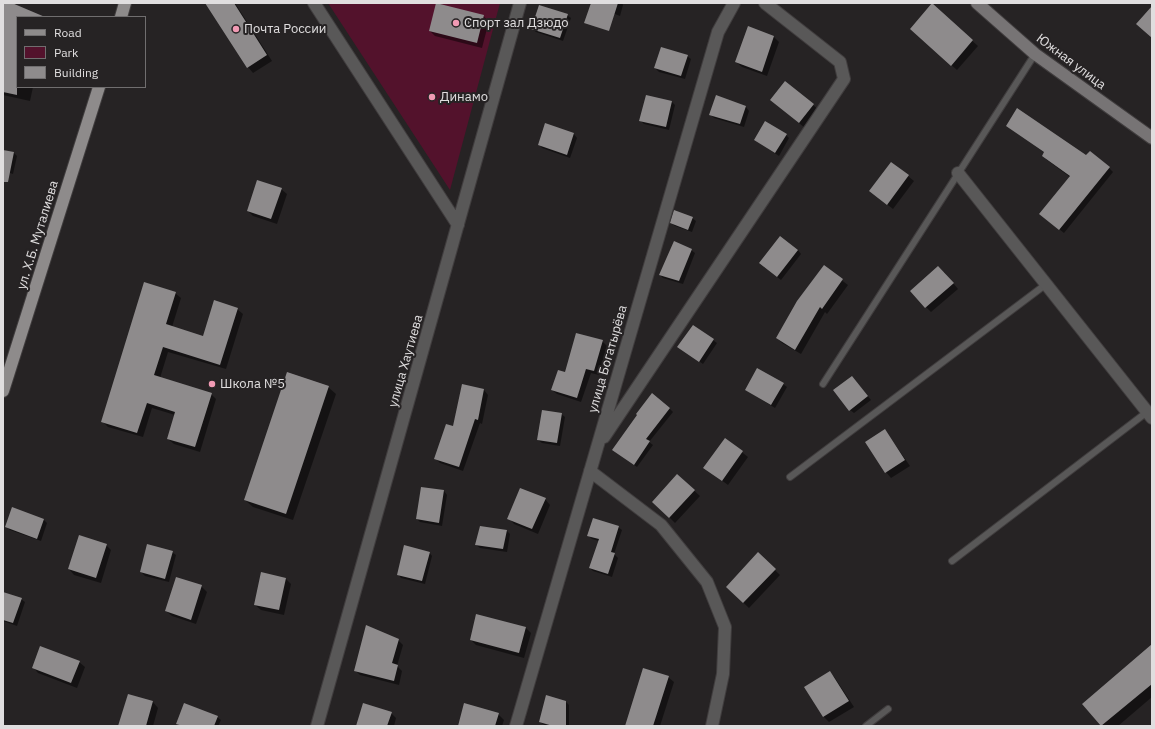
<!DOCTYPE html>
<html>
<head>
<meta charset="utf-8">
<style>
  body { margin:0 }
  #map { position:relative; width:1155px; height:729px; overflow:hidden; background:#262324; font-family:"IBM Plex Sans",sans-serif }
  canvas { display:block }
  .frame { position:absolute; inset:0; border:4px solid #e0dedf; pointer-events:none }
  .legend { position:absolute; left:16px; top:16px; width:130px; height:72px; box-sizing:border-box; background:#262324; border:1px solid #706e6f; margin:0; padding:5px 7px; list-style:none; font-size:12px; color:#e0dedf }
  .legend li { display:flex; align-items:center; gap:8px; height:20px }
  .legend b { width:20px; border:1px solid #706e6f }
</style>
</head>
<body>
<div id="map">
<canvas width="1155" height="729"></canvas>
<div class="frame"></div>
<ul class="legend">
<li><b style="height:5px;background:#8e8b8b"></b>Road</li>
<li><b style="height:11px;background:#53122c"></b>Park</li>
<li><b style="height:11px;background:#8e8b8c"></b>Building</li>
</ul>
</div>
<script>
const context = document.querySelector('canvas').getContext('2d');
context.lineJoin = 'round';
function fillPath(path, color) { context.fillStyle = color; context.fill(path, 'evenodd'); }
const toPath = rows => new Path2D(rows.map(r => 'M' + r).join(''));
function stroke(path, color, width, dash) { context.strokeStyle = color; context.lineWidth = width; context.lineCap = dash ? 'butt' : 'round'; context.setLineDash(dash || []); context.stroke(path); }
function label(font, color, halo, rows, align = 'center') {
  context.font = font + ' "IBM Plex Sans",sans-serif'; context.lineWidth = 4; context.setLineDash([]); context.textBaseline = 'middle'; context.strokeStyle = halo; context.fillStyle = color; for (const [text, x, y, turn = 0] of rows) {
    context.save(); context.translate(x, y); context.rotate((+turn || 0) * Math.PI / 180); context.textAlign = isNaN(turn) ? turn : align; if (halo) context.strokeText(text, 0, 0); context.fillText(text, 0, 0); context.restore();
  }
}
fillPath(toPath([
  [328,3,500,3,450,190]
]), '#53122c');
fillPath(toPath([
  [3,3,9,3,41,17,17,17,17,87,33,87,30,101,3,95],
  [207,3,235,3,272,61,253,73,248,67],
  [586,3,622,3,623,5,620,16],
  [932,5,978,46,957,70,916,34],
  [567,15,571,18,563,41,536,32,532,29],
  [483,16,489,21,482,48,435,36,430,31],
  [748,28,774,37,779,42,767,76,742,67,736,62],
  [687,56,691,59,685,79,659,72,655,68],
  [785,82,819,110,805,128,777,105],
  [716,96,746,107,749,111,744,127,714,118,710,114],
  [672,102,675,105,669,130,644,124,641,121],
  [546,125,574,134,577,138,570,158,542,148,539,144],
  [1007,126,1086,157,1109,168,1113,172,1064,233,1045,218,1070,177,1047,160,1043,155,1045,153],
  [786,135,789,138,779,156,755,140],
  [3,151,14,153,17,156,13,174,7,172,3,181],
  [892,163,914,181,893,209,870,191],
  [281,189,287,194,277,224,253,216,248,211],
  [692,218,696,221,692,232,675,226,671,223],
  [691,250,695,253,683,284,663,278,660,275],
  [798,250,801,254,781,280,764,267],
  [824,267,848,285,827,314,825,312,801,354,782,343,777,338],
  [944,272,958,289,931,312,926,307],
  [175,293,181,298,172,327,203,337,237,309,243,314,226,369,168,352,160,378,211,394,216,399,200,452,174,444,168,439,175,415,152,408,143,437,108,427,102,421],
  [693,326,717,343,703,364,679,347],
  [602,341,607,346,599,375,591,373,581,402,557,394,552,390,566,374],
  [855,381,871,400,854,413,850,410],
  [783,384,787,387,775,408,746,390],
  [462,386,484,390,488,395,482,424,480,423,463,471,440,463,436,459,453,428],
  [328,387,336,394,293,520,253,507,245,500],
  [669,408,673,412,649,442,653,445,637,467,617,453],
  [561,414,565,417,560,446,542,443,538,440],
  [885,430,910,466,891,478,886,472],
  [725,439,748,457,728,485,705,468],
  [678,476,700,496,675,523,659,507],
  [444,491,447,495,442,526,420,522,417,519],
  [545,499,550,505,538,534,514,524,509,518],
  [44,520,47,523,41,541,10,530,6,526],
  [618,527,622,530,614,554,618,558,612,577,593,571,590,568,599,541,592,539,588,535],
  [480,528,507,531,510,534,507,552,480,548,476,545],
  [106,545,111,550,101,583,74,575,69,569],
  [172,552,176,555,169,582,145,576,141,572],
  [429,552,432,556,425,584,401,578,398,574],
  [758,554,780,575,749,608,727,587],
  [286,579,291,584,284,615,261,610,255,605],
  [201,586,207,592,196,624,172,616,166,611],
  [3,593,21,599,25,602,17,626,3,621],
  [526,628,531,633,524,658,476,645,471,640],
  [398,640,403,645,397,666,402,671,399,685,360,675,355,670],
  [1152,646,1152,697,1118,726,1102,726,1083,704],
  [79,662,85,667,77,688,38,673,33,667],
  [830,672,835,678,854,707,829,722,824,717,806,687],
  [668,677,674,682,660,726,627,726],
  [128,695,153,702,158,708,153,726,119,726],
  [565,701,569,705,569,726,546,726,540,722],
  [391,713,396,718,394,726,357,726],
  [498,714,504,720,502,726,459,726],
  [217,717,221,720,218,726,180,726,178,723]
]), '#0007');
fillPath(toPath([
  [3,3,12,3,45,17,17,17,17,95,3,92],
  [205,3,234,3,267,55,247,68],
  [436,3,484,15,477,43,429,31],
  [591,3,618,3,609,31,584,23],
  [932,3,973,40,951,66,910,29],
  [539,5,568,14,560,38,531,29],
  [1152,6,1152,38,1136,24],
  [748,26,774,36,762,72,735,62],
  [661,47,688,55,681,76,654,68],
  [785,81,814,104,799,123,770,100],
  [646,95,672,101,666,127,639,121],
  [716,95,746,106,740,124,709,115],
  [1017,108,1086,155,1090,151,1110,167,1059,230,1039,214,1070,176,1042,156,1044,152,1006,126],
  [765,121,787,134,775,153,754,140],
  [545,123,574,133,567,155,538,145],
  [3,150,14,152,8,182,3,182],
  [891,162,909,175,887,205,869,191],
  [257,180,282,188,271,219,247,211],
  [674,210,693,217,688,230,670,223],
  [780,236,798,250,777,277,759,263],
  [674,241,692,249,679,281,659,275],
  [824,265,843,279,822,309,820,307,795,350,776,338,797,301],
  [938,266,954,283,925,308,910,291],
  [144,282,176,292,166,324,203,336,214,300,238,308,220,365,163,347,154,375,212,393,195,447,167,439,175,412,147,403,137,433,101,422],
  [693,325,714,339,699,362,677,347],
  [576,333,603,340,594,371,586,369,577,398,551,390,558,370,565,372],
  [757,368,784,383,771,405,745,390],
  [287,372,329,386,286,514,244,500],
  [852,376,868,396,849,411,833,390],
  [462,384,484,389,478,420,475,419,459,467,434,459,446,424,453,426],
  [652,393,670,408,646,439,650,441,634,465,612,450,637,415,636,414],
  [542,410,562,413,557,443,537,440],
  [885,429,905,460,885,473,865,442],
  [725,438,743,451,722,481,703,468],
  [677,474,695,490,669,518,652,502],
  [421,487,444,490,439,523,416,519],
  [520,488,546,498,532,529,507,519],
  [12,507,44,519,37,539,5,527],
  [593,518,619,526,611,552,615,553,608,574,589,568,599,539,587,536],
  [480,526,507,530,503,549,475,545],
  [79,535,107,544,96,578,68,569],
  [147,544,173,551,165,579,140,572],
  [404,545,430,552,422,581,397,575],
  [758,552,776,569,743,603,726,587],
  [261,572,286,578,279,610,254,605],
  [176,577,202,585,191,620,165,611],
  [3,592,22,598,13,623,3,620],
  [476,614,526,627,519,653,470,640],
  [366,625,399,639,392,663,398,665,394,681,354,671],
  [1152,644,1152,684,1101,726,1082,704],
  [40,646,80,661,71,683,32,668],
  [643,668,669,676,653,726,625,726],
  [830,671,849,701,823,717,804,687],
  [128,694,153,701,146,726,118,726],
  [546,695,566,701,566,726,553,726,539,722],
  [184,703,218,716,214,726,183,726,176,724],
  [363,703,392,712,387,726,356,726],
  [464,703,499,713,495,726,458,726]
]), '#8e8b8c');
const lane = toPath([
  [823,384,1035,54],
  [790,477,1045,285],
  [952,561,1147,412],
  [866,726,888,709]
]);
const street = toPath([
  [314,3,458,225],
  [958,173,1152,418],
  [604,437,844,79,840,62,765,3],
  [590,471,661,525,707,582,725,627,723,674,712,726],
  [317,726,520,3],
  [516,726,718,32,734,3]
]);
const secondary = toPath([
  [977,3,1035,54,1152,138]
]);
const primary = toPath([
  [121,17,125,3],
  [3,391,99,87]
]);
stroke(lane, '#403d3e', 8);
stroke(street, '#403d3e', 14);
stroke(secondary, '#403d3e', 14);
stroke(primary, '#403d3e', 14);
stroke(lane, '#595858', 6);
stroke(street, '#595858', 12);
stroke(secondary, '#777475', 12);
stroke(primary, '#8e8b8b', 12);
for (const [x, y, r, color] of [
  [456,23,4,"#f19ab4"],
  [236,29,4,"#f19ab4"],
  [432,97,4,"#f19ab4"],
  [212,384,4,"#f19ab4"]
]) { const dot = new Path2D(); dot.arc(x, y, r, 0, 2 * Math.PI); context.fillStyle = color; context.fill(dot); stroke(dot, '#262324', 1.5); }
label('13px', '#e0dedf', '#262324', [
  ["Спорт зал Дзюдо",464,23],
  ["Почта России",244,29],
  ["Динамо",440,97],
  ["Школа №5",220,384]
], 'left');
label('13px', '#e0dedf', '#262324', [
  ["Южная улица",1071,62,37],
  ["ул. Х.Б. Муталиева",38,235,-73],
  ["улица Богатырёва",608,359,-74],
  ["улица Хаутиева",406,361,-74]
]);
</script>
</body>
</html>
